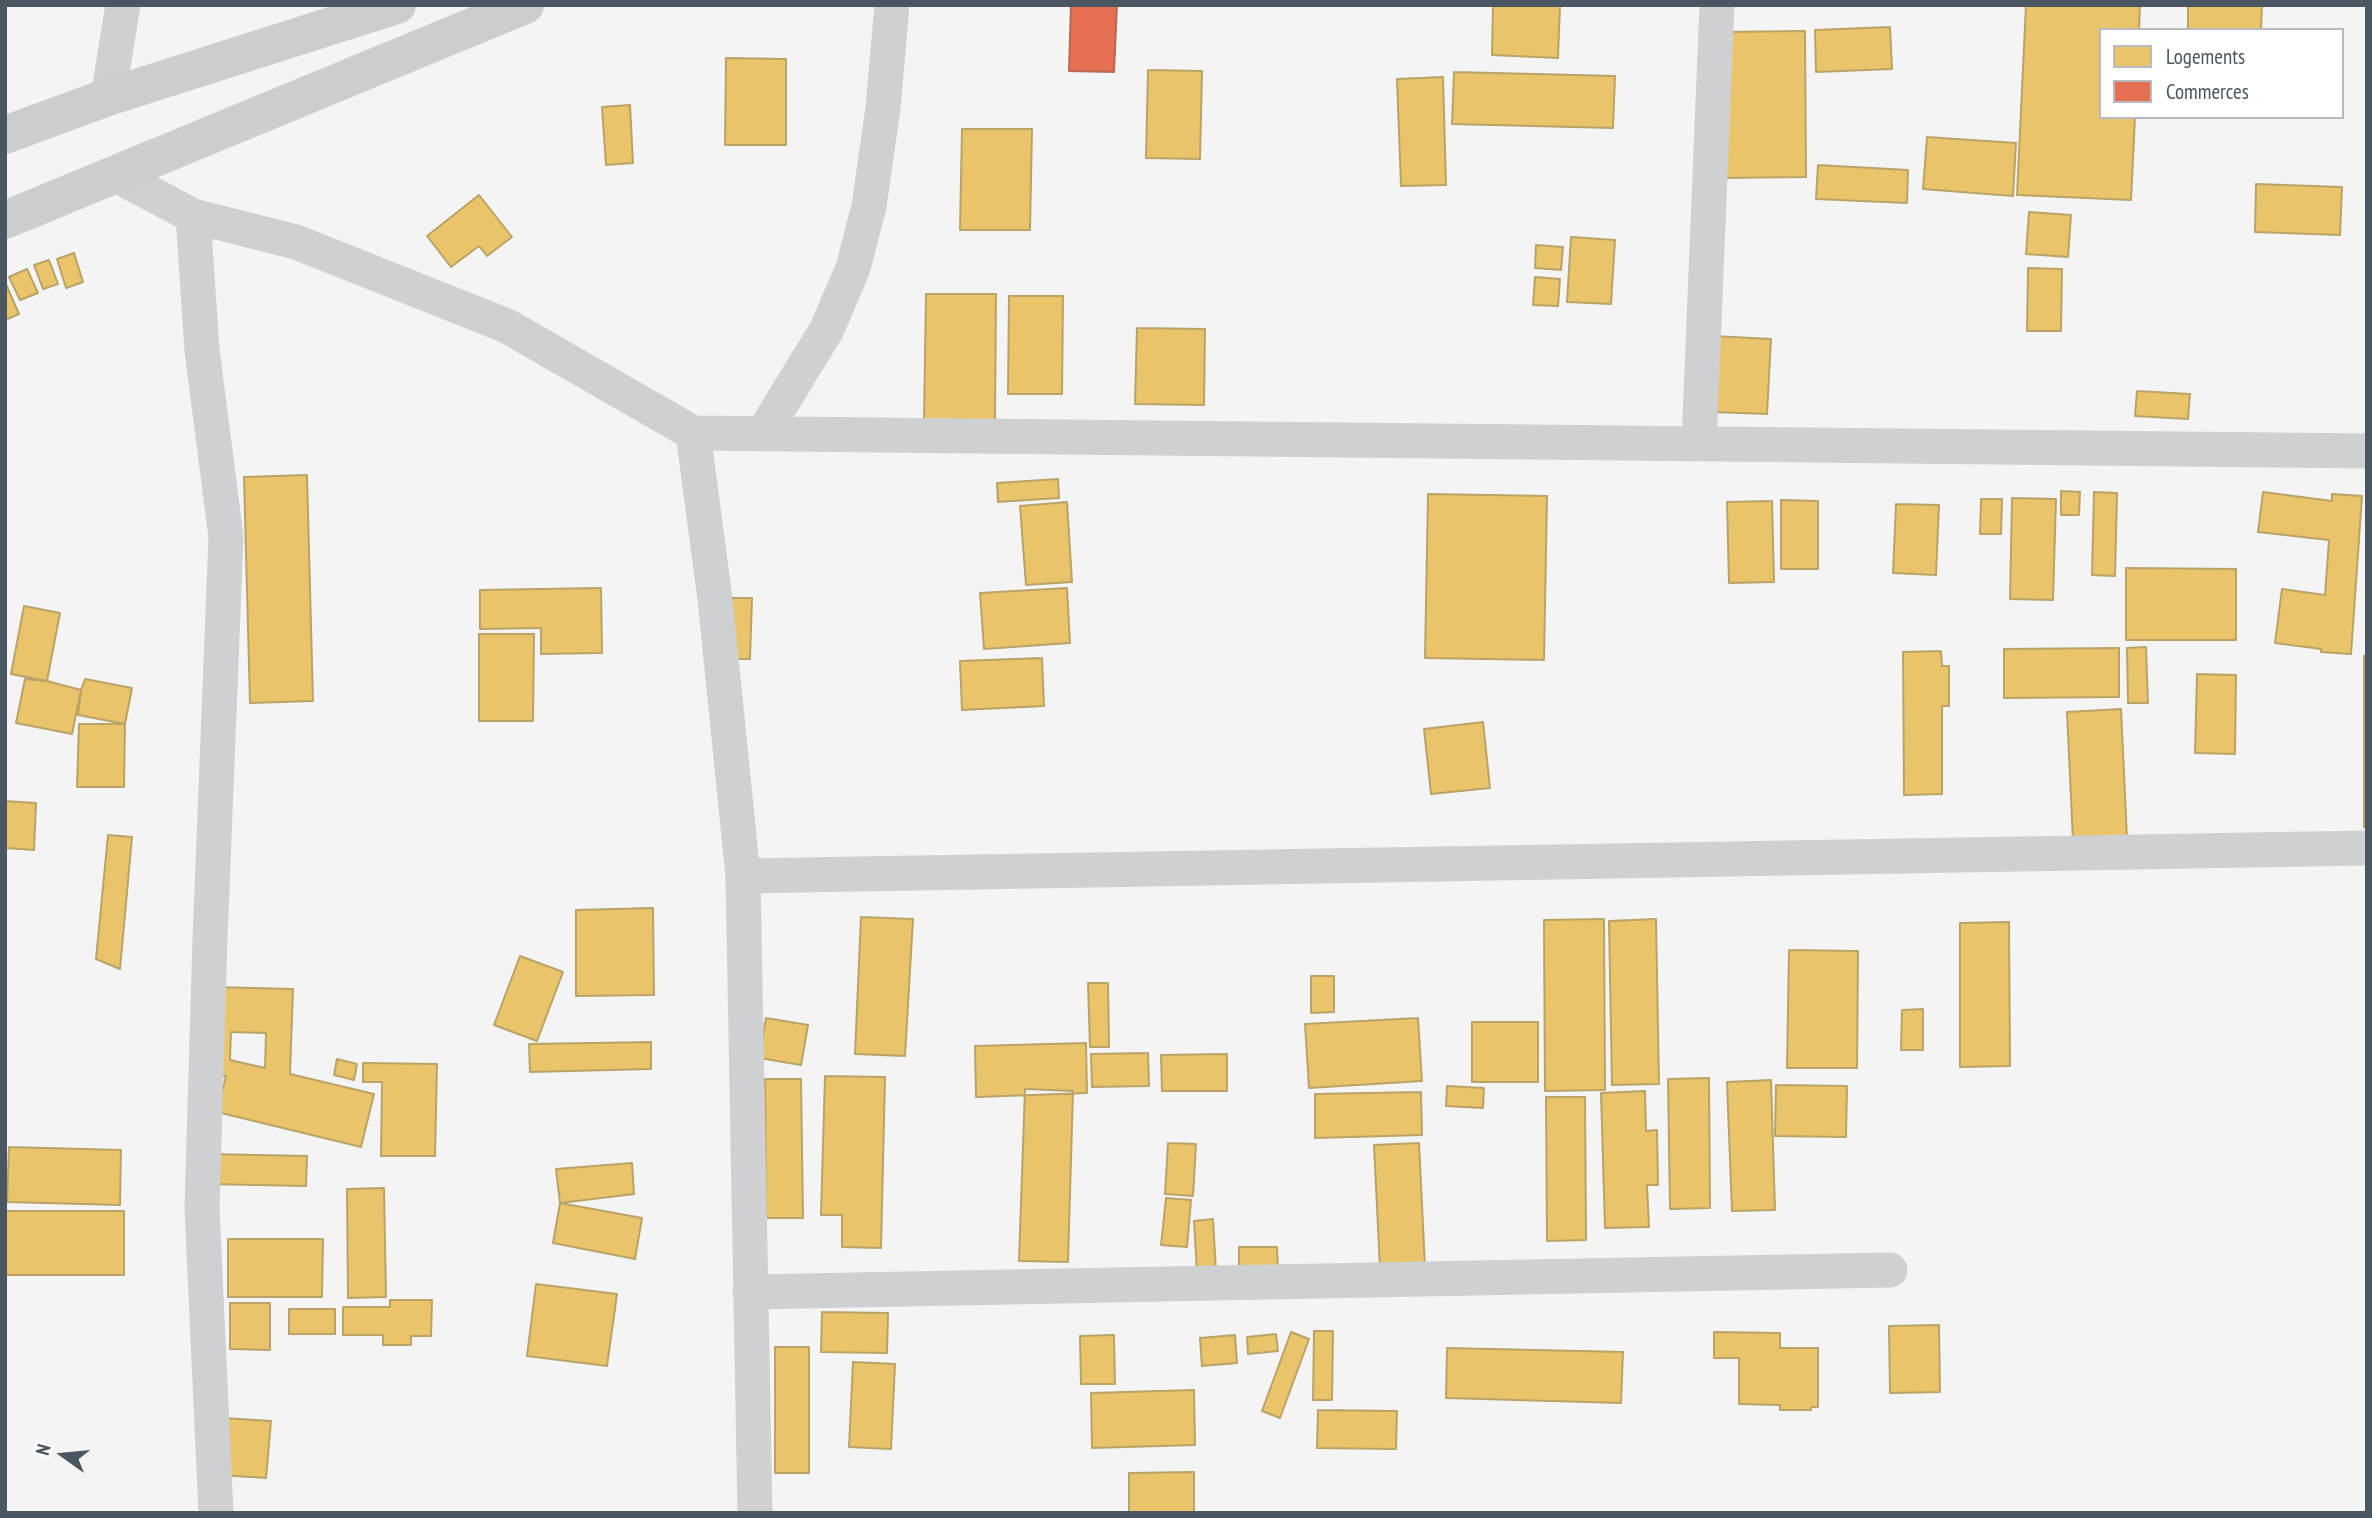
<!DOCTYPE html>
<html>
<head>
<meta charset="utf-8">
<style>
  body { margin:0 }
  #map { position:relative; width:2372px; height:1518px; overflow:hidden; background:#f4f4f4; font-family:"PT Sans Narrow",sans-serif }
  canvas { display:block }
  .frame { position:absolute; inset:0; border:7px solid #4a5661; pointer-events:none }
  .legend { position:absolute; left:2099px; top:28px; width:245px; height:91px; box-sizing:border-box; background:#fff; border:2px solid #b7bbc0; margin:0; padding:9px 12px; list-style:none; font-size:21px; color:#4a5661 }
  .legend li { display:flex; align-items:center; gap:14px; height:35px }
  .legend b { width:35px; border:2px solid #b7bbc0 }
  .north { position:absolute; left:28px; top:1420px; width:70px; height:70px; -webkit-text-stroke:5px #fff; paint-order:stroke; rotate:285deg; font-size:19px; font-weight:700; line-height:28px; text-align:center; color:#4a5661 }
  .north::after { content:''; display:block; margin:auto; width:24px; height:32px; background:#4a5661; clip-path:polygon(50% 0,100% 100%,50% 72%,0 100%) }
</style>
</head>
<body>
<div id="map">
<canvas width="2372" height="1518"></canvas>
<div class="frame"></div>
<ul class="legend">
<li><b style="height:19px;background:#e9c46a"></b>Logements</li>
<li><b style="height:19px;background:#e76f51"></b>Commerces</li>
</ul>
<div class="north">N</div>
</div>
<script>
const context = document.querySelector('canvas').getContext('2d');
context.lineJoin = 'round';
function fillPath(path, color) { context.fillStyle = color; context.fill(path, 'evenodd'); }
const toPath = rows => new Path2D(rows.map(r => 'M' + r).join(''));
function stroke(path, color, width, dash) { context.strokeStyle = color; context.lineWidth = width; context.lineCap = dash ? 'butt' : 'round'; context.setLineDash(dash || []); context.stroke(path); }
const homes = toPath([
  [1493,5,1560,5,1558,58,1492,55,1493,5],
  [2026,5,2140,5,2139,30,2101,30,2101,117,2135,117,2131,200,2017,195,2026,5],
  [2188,5,2262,5,2261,30,2188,30,2188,5],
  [1890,27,1892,69,1816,72,1815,30,1890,27],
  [1805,31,1806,177,1723,178,1722,32,1805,31],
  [726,58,786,59,786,145,725,145,726,58],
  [1148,70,1202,71,1200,159,1146,158,1148,70],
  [1454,72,1615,76,1613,128,1452,124,1454,72],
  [1443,77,1446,185,1401,186,1397,79,1443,77],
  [630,105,633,163,606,165,602,107,630,105],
  [962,129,1032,129,1030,230,960,230,962,129],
  [1927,137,2016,143,2013,196,1923,189,1927,137],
  [1818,165,1908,170,1907,203,1816,199,1818,165],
  [2256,184,2342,187,2340,235,2255,232,2256,184],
  [479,195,512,237,487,256,479,246,451,267,427,236,479,195],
  [2029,212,2071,215,2068,257,2026,254,2029,212],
  [1571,237,1615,240,1611,304,1567,302,1571,237],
  [1536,245,1563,247,1561,270,1535,268,1536,245],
  [74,253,83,282,66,288,57,259,74,253],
  [49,260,58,284,43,289,34,265,49,260],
  [2028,268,2062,269,2061,331,2027,331,2028,268],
  [27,269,38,293,20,300,9,277,27,269],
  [1535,277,1560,279,1558,306,1533,305,1535,277],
  [5,282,19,314,5,320,5,282],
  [926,294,996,294,995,421,924,420,926,294],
  [1009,296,1063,296,1062,394,1008,394,1009,296],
  [1137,328,1205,329,1204,405,1135,404,1137,328],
  [1714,336,1771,339,1767,414,1711,412,1714,336],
  [2137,391,2190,394,2188,419,2135,416,2137,391],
  [307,475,313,701,250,703,244,477,307,475],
  [1058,479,1059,498,998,502,997,483,1058,479],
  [2061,491,2080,492,2079,515,2061,515,2061,491],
  [2094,492,2117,493,2115,576,2092,575,2094,492],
  [2263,492,2332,501,2332,494,2362,496,2351,654,2321,652,2321,649,2275,643,2282,589,2325,595,2329,540,2258,532,2263,492],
  [1428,494,1547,496,1544,660,1425,658,1428,494],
  [2012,498,2056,499,2053,600,2010,599,2012,498],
  [1981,499,2002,499,2001,534,1980,534,1981,499],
  [1781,500,1818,501,1818,569,1781,569,1781,500],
  [1772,501,1774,582,1729,583,1727,502,1772,501],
  [1067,502,1072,582,1026,585,1020,506,1067,502],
  [1896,504,1939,505,1936,575,1893,573,1896,504],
  [2126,568,2236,569,2236,640,2126,640,2126,568],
  [601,588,602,653,541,654,541,628,480,629,480,590,601,588],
  [1067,588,1070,643,984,649,980,593,1067,588],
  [732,598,752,598,750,659,730,659,732,598],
  [24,606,60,613,47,681,11,674,24,606],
  [479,634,534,634,533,721,479,721,479,634],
  [2146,647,2148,703,2128,703,2127,648,2146,647],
  [2119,648,2119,697,2004,698,2004,649,2119,648],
  [1941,651,1942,666,1949,666,1949,706,1942,706,1942,794,1904,795,1903,652,1941,651],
  [2364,656,2367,656,2367,827,2364,827,2364,656],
  [1042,658,1044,706,962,710,960,661,1042,658],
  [2197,674,2236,675,2235,754,2195,753,2197,674],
  [25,679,47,681,81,690,72,734,16,723,25,679],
  [85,679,132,688,125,724,78,715,81,690,85,679],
  [2121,709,2127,838,2073,841,2067,712,2121,709],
  [1483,722,1490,788,1431,794,1424,729,1483,722],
  [79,724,125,724,124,787,77,787,79,724],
  [5,801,36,803,34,850,5,848,5,801],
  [108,835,132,837,120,969,96,959,108,835],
  [653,908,654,995,576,996,576,910,653,908],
  [861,917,913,919,905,1056,855,1054,861,917],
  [1604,919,1605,1090,1545,1091,1544,920,1604,919],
  [1656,919,1659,1084,1612,1085,1609,921,1656,919],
  [2009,922,2010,1066,1960,1067,1960,923,2009,922],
  [1789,950,1858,951,1857,1068,1787,1068,1789,950],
  [520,956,563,972,537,1041,494,1025,520,956],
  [1311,976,1334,976,1334,1012,1311,1013,1311,976],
  [1088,983,1108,983,1109,1047,1090,1047,1088,983],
  [212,987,293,989,290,1074,374,1094,361,1147,217,1112,226,1076,210,1075,212,987],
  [231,1032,266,1033,265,1068,230,1060,231,1032],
  [1923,1009,1923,1050,1901,1050,1902,1010,1923,1009],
  [766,1018,808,1025,801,1065,759,1058,766,1018],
  [1418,1018,1422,1081,1309,1088,1305,1024,1418,1018],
  [1472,1022,1538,1022,1538,1082,1472,1082,1472,1022],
  [651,1042,651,1069,530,1072,529,1044,651,1042],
  [1086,1043,1087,1093,976,1097,975,1046,1086,1043],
  [1148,1053,1149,1086,1092,1087,1091,1054,1148,1053],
  [1227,1054,1227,1091,1162,1091,1161,1055,1227,1054],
  [337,1059,357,1064,354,1080,334,1075,337,1059],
  [363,1063,437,1064,435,1156,381,1156,382,1082,363,1082,363,1063],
  [825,1076,885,1077,881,1248,842,1247,842,1215,821,1215,825,1076],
  [1709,1078,1710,1208,1670,1209,1668,1079,1709,1078],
  [765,1079,801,1079,803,1218,766,1218,765,1079],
  [1771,1080,1775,1210,1732,1211,1727,1082,1771,1080],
  [1776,1085,1847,1086,1846,1137,1775,1136,1776,1085],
  [1447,1086,1484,1088,1483,1108,1446,1106,1447,1086],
  [1025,1089,1073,1091,1068,1262,1019,1261,1025,1089],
  [1645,1091,1646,1131,1657,1130,1658,1185,1647,1185,1649,1227,1605,1228,1601,1093,1645,1091],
  [1421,1092,1422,1135,1315,1138,1315,1094,1421,1092],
  [1546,1097,1585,1097,1586,1240,1547,1241,1546,1097],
  [1168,1143,1196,1144,1193,1196,1165,1194,1168,1143],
  [1419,1143,1425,1267,1380,1269,1374,1145,1419,1143],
  [9,1147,121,1150,120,1205,7,1202,9,1147],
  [208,1154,307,1156,306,1186,207,1184,208,1154],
  [632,1163,634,1194,560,1203,556,1169,632,1163],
  [384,1188,386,1297,348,1298,347,1189,384,1188],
  [1166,1198,1191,1200,1187,1247,1161,1245,1166,1198],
  [560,1203,642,1218,635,1259,553,1243,560,1203],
  [5,1211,124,1211,124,1275,5,1275,5,1211],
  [1213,1219,1216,1272,1197,1273,1194,1221,1213,1219],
  [228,1239,323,1239,322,1297,228,1297,228,1239],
  [1239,1247,1277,1247,1278,1271,1239,1270,1239,1247],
  [536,1284,617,1294,607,1366,527,1356,536,1284],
  [390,1300,432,1300,431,1336,411,1336,411,1345,383,1345,383,1335,343,1335,343,1307,390,1307,390,1300],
  [230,1303,270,1303,270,1350,230,1349,230,1303],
  [289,1309,335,1309,335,1334,289,1334,289,1309],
  [822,1312,888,1313,887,1353,821,1352,822,1312],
  [1939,1325,1940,1392,1890,1393,1889,1326,1939,1325],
  [1314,1331,1333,1331,1332,1400,1313,1400,1314,1331],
  [1291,1332,1309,1339,1280,1418,1262,1411,1291,1332],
  [1714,1332,1780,1333,1780,1348,1818,1348,1818,1407,1811,1407,1811,1410,1780,1410,1780,1405,1739,1404,1739,1358,1714,1358,1714,1332],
  [1276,1334,1278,1351,1248,1354,1247,1337,1276,1334],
  [1114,1335,1115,1384,1081,1384,1080,1336,1114,1335],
  [1235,1335,1237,1363,1202,1366,1200,1338,1235,1335],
  [775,1347,809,1347,809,1473,775,1473,775,1347],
  [1447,1348,1623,1352,1621,1403,1446,1398,1447,1348],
  [853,1362,895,1364,891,1449,849,1447,853,1362],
  [1194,1390,1195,1445,1092,1448,1091,1393,1194,1390],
  [1318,1410,1397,1411,1396,1449,1317,1448,1318,1410],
  [224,1418,271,1421,266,1478,219,1475,224,1418],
  [1194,1472,1194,1513,1129,1513,1129,1473,1194,1472]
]);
fillPath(homes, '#e9c46a');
stroke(homes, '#b9a367', 2);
const shops = toPath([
  [1071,5,1117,5,1114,72,1069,71,1071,5]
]);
fillPath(shops, '#e76f51');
stroke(shops, '#b86856', 2);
stroke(toPath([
  [108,97,123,5],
  [114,174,193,216,202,350,226,537,210,939,202,1208,216,1513],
  [193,216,296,242,507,326,693,433,2367,451],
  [764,432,827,329,853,268,869,206,883,108,892,5],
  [693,433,715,599,743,876,755,1513],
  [1699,443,1717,5],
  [743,876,2367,848],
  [750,1292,1890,1270]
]), '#ced0d2', 35);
stroke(toPath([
  [5,135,108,97,397,5],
  [5,220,525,5]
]), '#caced1', 38);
</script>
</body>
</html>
